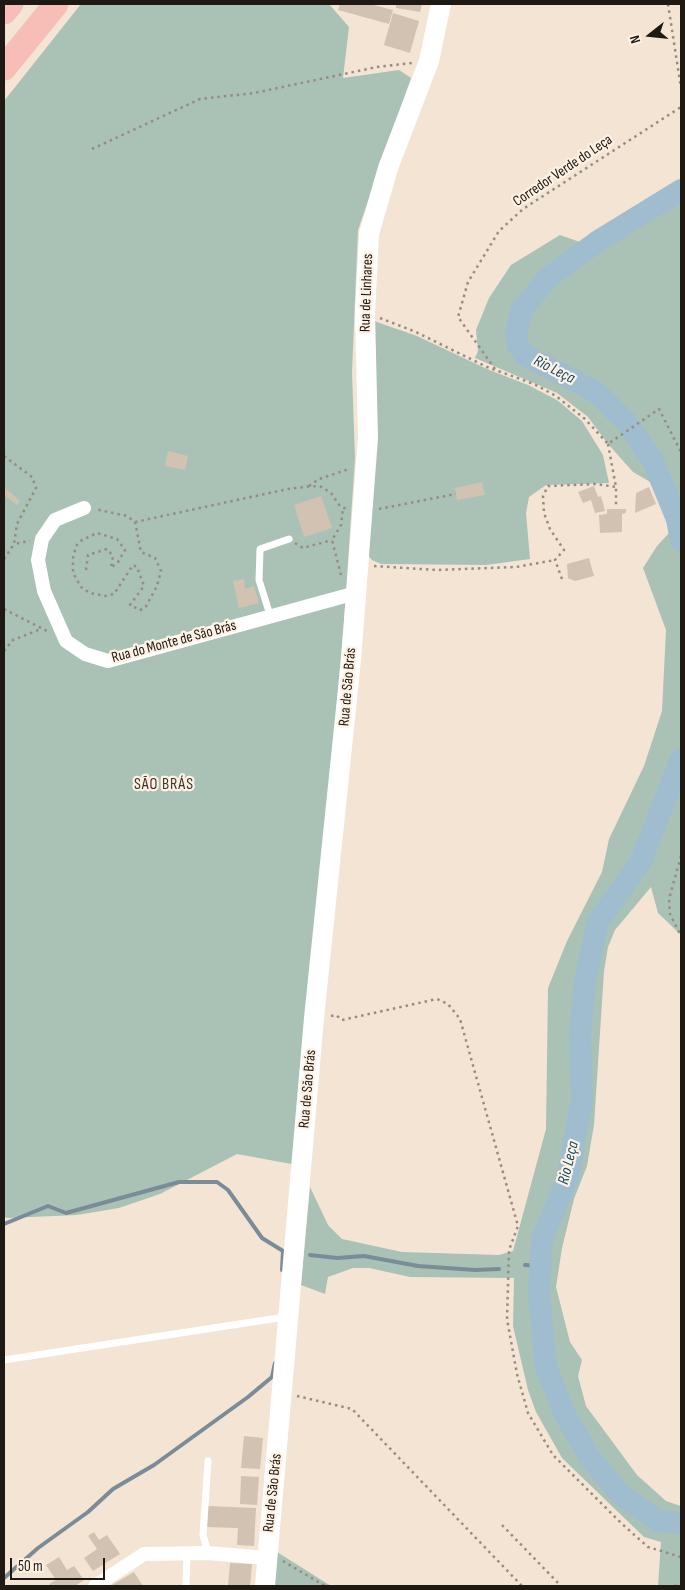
<!DOCTYPE html>
<html>
<head>
<meta charset="utf-8">
<style>
  body { margin:0 }
  #map { position:relative; width:685px; height:1590px; overflow:hidden; background:#f4e4d4; font-family:"Sofia Sans Condensed",sans-serif }
  canvas { display:block }
  .frame { position:absolute; inset:0; border:5px solid #1e1913; pointer-events:none }
  .north { position:absolute; left:625px; top:10px; width:50px; height:50px; -webkit-text-stroke:4px #fff2e5; paint-order:stroke; rotate:254deg; font-size:14px; font-weight:700; line-height:20px; text-align:center; color:#1e1913 }
  .north::after { content:''; display:block; margin:auto; width:18px; height:22px; background:#1e1913; clip-path:polygon(50% 0,100% 100%,50% 72%,0 100%) }
  .scale { position:absolute; left:10px; top:1558px; width:95px; height:22px; box-sizing:border-box; border:2px solid #1e1913; border-top:0; padding-left:6px; font-size:15px; line-height:18px; white-space:nowrap; color:#1e1913; -webkit-text-stroke:4px #fff2e5; paint-order:stroke }
</style>
</head>
<body>
<div id="map">
<canvas width="685" height="1590"></canvas>
<div class="frame"></div>
<div class="north">N</div>
<div class="scale">50 m</div>
</div>
<script>
const context = document.querySelector('canvas').getContext('2d');
context.lineJoin = 'round';
function fillPath(path, color) { context.fillStyle = color; context.fill(path, 'evenodd'); }
const toPath = rows => new Path2D(rows.map(r => 'M' + r).join(''));
function stroke(path, color, width, dash) { context.strokeStyle = color; context.lineWidth = width; context.lineCap = dash ? 'butt' : 'round'; context.setLineDash(dash || []); context.stroke(path); }
function label(font, color, halo, rows, align = 'center') {
  context.font = font + ' "Sofia Sans Condensed",sans-serif'; context.lineWidth = 4.5; context.setLineDash([]); context.textBaseline = 'middle'; context.strokeStyle = halo; context.fillStyle = color; for (const [text, x, y, turn = 0] of rows) {
    context.save(); context.translate(x, y); context.rotate((+turn || 0) * Math.PI / 180); context.textAlign = isNaN(turn) ? turn : align; if (halo) context.strokeText(text, 0, 0); context.fillText(text, 0, 0); context.restore();
  }
}
fillPath(toPath([
  [81,4,329,4,349,27,343,78,399,70,411,78,358,230,352,372,355,458,344,621,297,1165,237,1154,160,1194,119,1208,77,1215,8,1218,4,1217,4,101],
  [681,202,681,935,658,913,651,887,615,930,608,947,604,971,594,1125,587,1166,574,1199,562,1248,556,1287,570,1342,582,1360,578,1376,586,1406,637,1475,666,1501,681,1506,681,1586,658,1586,661,1542,644,1537,562,1458,536,1412,528,1390,513,1326,514,1278,410,1277,369,1268,353,1268,328,1277,325,1294,301,1285,310,1187,328,1225,342,1239,402,1252,499,1255,513,1251,546,1129,548,988,567,941,602,872,609,839,644,766,662,711,666,630,643,568,657,546,670,532,652,483,633,472,608,444,588,417,557,393,475,358,478,351,476,330,489,298,511,265,560,235,603,250],
  [374,321,417,336,487,369,528,385,557,400,582,421,603,455,609,483,546,485,529,497,526,513,530,559,486,565,381,564,372,560,366,553],
  [277,1552,331,1586,274,1586]
]), '#a9c2b5');
stroke(toPath([
  [4,1224,48,1206,66,1213,179,1182,217,1182,228,1190,262,1238,283,1251,282,1270],
  [310,1255,337,1258,364,1256,418,1266,475,1270,499,1269],
  [525,1265,541,1266],
  [4,1578,38,1548,88,1512,113,1489,154,1465,248,1397,272,1377,275,1363]
]), '#798c97', 4);
stroke(toPath([
  [681,190,598,241,549,277,522,309,516,332,517,344,526,356,596,392,628,424,653,461,677,519,681,541],
  [681,759,641,861,598,922,585,980,580,1037,582,1099,568,1177,542,1239,539,1294,546,1367,565,1415,590,1458,620,1494,658,1521,681,1523]
]), '#a0bdd0', 22);
fillPath(toPath([
  [340,4,370,4,393,10,389,24,338,10],
  [396,4,422,4,420,12,396,8],
  [393,13,419,21,410,53,384,45],
  [168,451,188,456,185,470,165,466],
  [482,482,485,495,457,500,455,488],
  [594,486,598,497,601,496,605,511,595,513,591,500,583,503,578,492],
  [4,487,20,501,17,505,4,495],
  [649,487,656,504,635,513,636,493],
  [321,496,332,528,304,537,294,505],
  [607,509,626,509,626,513,622,514,622,532,600,533,599,515,607,514],
  [589,558,594,576,575,581,568,578,567,564],
  [244,579,245,589,254,586,259,603,239,608,233,581],
  [244,1436,263,1438,260,1469,241,1468],
  [241,1476,259,1477,257,1505,240,1504],
  [208,1506,256,1508,254,1546,237,1545,238,1528,207,1527],
  [94,1532,99,1540,107,1535,120,1554,93,1571,84,1558,97,1549,88,1536],
  [59,1557,67,1570,74,1566,84,1580,75,1586,50,1586,49,1584,56,1580,46,1565],
  [230,1563,252,1564,250,1586,228,1586],
  [134,1572,143,1586,110,1586]
]), '#d2c2b2');
stroke(toPath([
  [668,4,681,88],
  [92,149,200,99,254,93,377,67,412,63],
  [380,318,416,332,487,367,534,384,556,396,585,419,608,444,659,409,681,452],
  [495,369,458,317,468,282,499,231,523,209,681,107],
  [608,444,616,487,616,507],
  [4,456,32,477,36,488,17,524,14,544,30,541],
  [309,486,319,479,349,469],
  [379,509,456,494],
  [135,522,288,489,312,486,322,487,331,493,340,506,346,509],
  [295,543,303,548,332,540],
  [4,559,14,544],
  [374,566,437,570,516,567,555,560],
  [86,570,88,555,107,549,113,556,111,568,118,562,125,550,117,539,97,533,82,540,76,546,73,558,73,573,81,587,90,593,105,596,114,594,133,565,137,567,144,586,130,605,140,610,145,608,157,586,161,571,155,558,141,552,135,522,127,516,95,509],
  [341,575,332,540,341,525,343,509],
  [562,579,555,560,564,550,550,529,544,513,543,496,548,486,596,484,616,487],
  [4,609,47,631],
  [4,651,13,640,41,629],
  [681,856,669,899,670,914,681,936],
  [331,1016,336,1015,342,1020,437,999,448,1004,460,1019,518,1226,509,1250,507,1319,517,1374,528,1413,553,1455,621,1523,648,1547,681,1557],
  [297,1396,352,1409,522,1586],
  [502,1525,561,1586],
  [283,1561,325,1586],
  [674,1586,681,1585]
]), '#988c81', 2.5, [2.5, 4]);
stroke(toPath([
  [270,615,259,580,260,549,289,539],
  [4,1360,285,1317],
  [208,1553,203,1535,208,1461],
  [186,1586,187,1553]
]), '#fff', 7);
stroke(toPath([
  [84,508,55,520,42,539,38,560,44,591,66,641,85,654,108,661,356,593],
  [95,1586,144,1554,208,1553,267,1558]
]), '#fff', 14);
stroke(toPath([
  [265,1586,314,1018,351,660,368,438,365,313,369,234,388,168,429,61,441,4]
]), '#fff', 20);
stroke(toPath([
  [4,12,11,4],
  [4,68,56,4]
]), '#f6beb7', 25);
label('15px', '#1e1913', '#fff2e5', [
  ["Corredor Verde do Leça",563,171,-34],
  ["Rua de Linhares",367,293,-88],
  ["Rua do Monte de São Brás",174,642,-15],
  ["Rua de São Brás",348,687,-85],
  ["Rua de São Brás",308,1089,-85],
  ["Rua de São Brás",273,1493,-84]
]);
label('italic 16px', '#184b68', '#fff2e5', [
  ["Rio Leça",554,370,27],
  ["Rio Leça",569,1163,-76]
]);
context.letterSpacing = '1px';
label('16px', '#3f3326', '#fff2e5', [
  ["SÃO BRÁS",164,785]
]);
context.letterSpacing = '0px';
</script>
</body>
</html>
